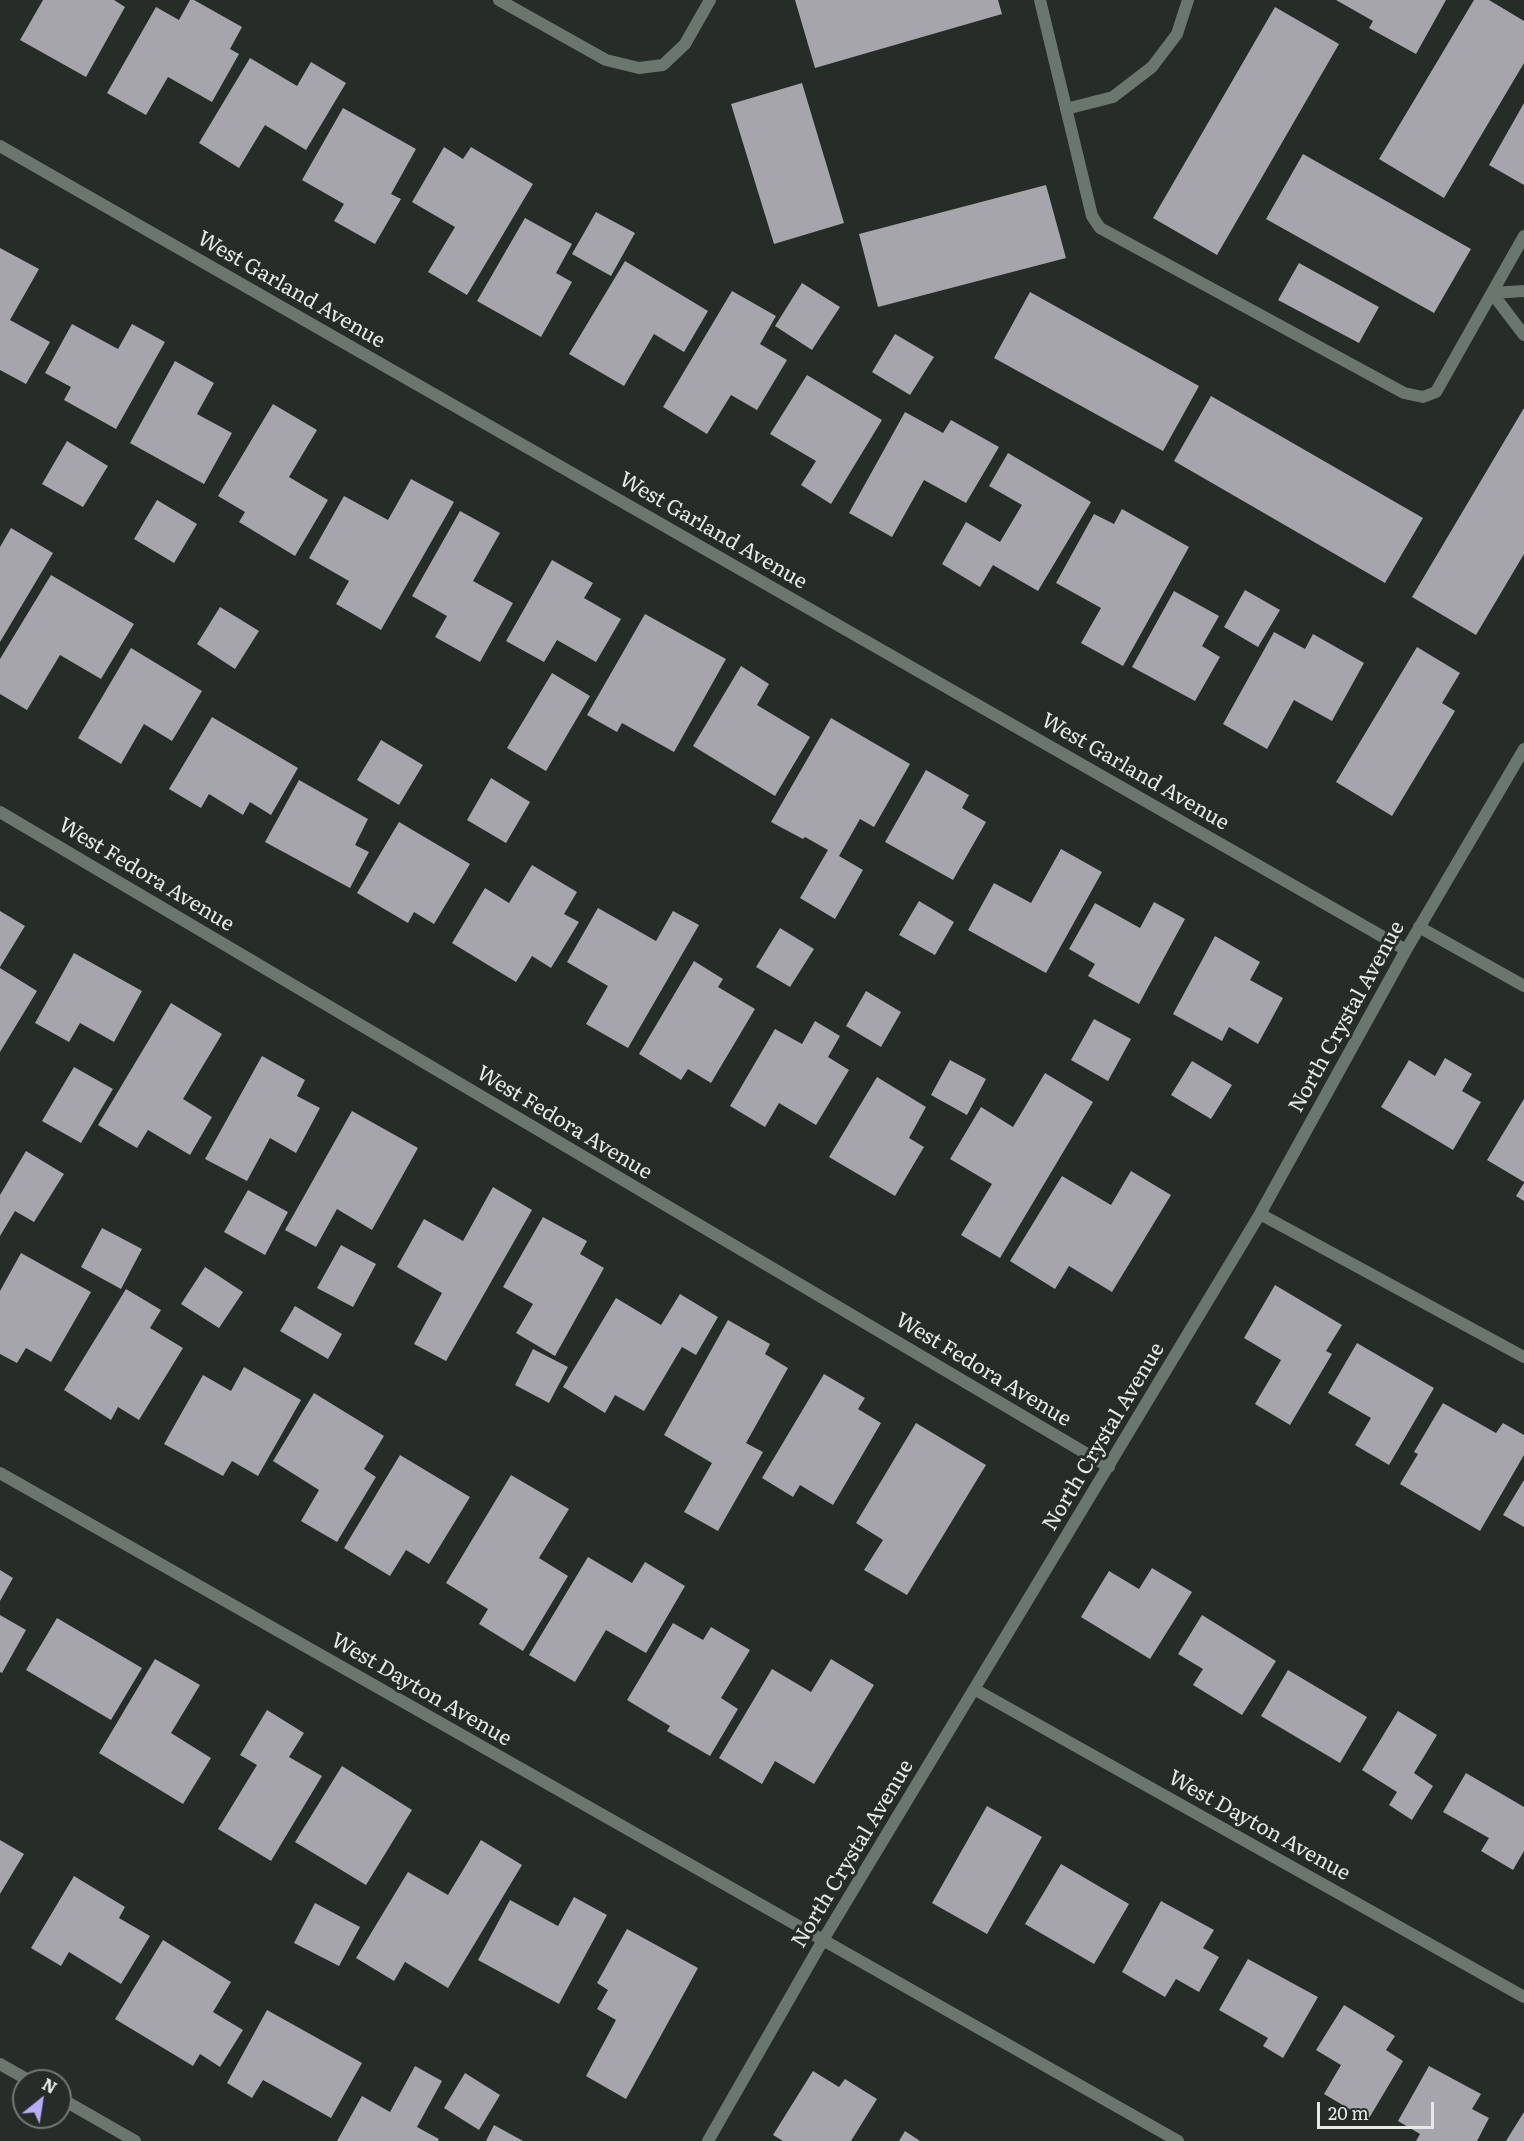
<!DOCTYPE html>
<html>
<head>
<meta charset="utf-8">
<style>
  body { margin:0 }
  #map { position:relative; width:1524px; height:2141px; overflow:hidden; background:#262c28; font-family:Literata,serif }
  canvas { display:block }
  .north { position:absolute; left:12px; top:2069px; width:60px; height:60px; box-sizing:border-box; background:#262c28; border:2px solid #737874; border-radius:50%; rotate:30deg; font-size:16px; font-weight:700; line-height:24px; text-align:center; color:#e6eae7 }
  .north::after { content:''; display:block; margin:auto; width:21px; height:27px; background:#b8abf7; clip-path:polygon(50% 0,100% 100%,50% 72%,0 100%) }
  .scale { position:absolute; left:1317px; top:2102px; width:117px; height:27px; box-sizing:border-box; border:3px solid #e6eae7; border-top:0; padding-left:8px; font-size:18px; line-height:21px; white-space:nowrap; color:#e6eae7; -webkit-text-stroke:4px #262c28; paint-order:stroke }
</style>
</head>
<body>
<div id="map">
<canvas width="1524" height="2141"></canvas>
<div class="north">N</div>
<div class="scale">20 m</div>
</div>
<script>
const context = document.querySelector('canvas').getContext('2d');
context.lineJoin = 'round';
function fillPath(path, color) { context.fillStyle = color; context.fill(path, 'evenodd'); }
const toPath = rows => new Path2D(rows.map(r => 'M' + r).join(''));
function stroke(path, color, width, dash) { context.strokeStyle = color; context.lineWidth = width; context.lineCap = dash ? 'butt' : 'round'; context.setLineDash(dash || []); context.stroke(path); }
function label(font, color, halo, rows, align = 'center') {
  context.font = font + ' Literata,serif'; context.lineWidth = 6; context.setLineDash([]); context.textBaseline = 'middle'; context.strokeStyle = halo; context.fillStyle = color; for (const [text, x, y, turn = 0] of rows) {
    context.save(); context.translate(x, y); context.rotate((+turn || 0) * Math.PI / 180); context.textAlign = isNaN(turn) ? turn : align; if (halo) context.strokeText(text, 0, 0); context.fillText(text, 0, 0); context.restore();
  }
}
fillPath(toPath([
  [43,0,114,0,125,7,86,77,20,40],
  [190,0,194,0,242,27,230,49,239,54,212,102,168,77,146,115,107,93,156,7,179,20],
  [795,0,998,0,1002,14,815,68],
  [1336,0,1446,0,1416,54,1369,28,1373,21],
  [1474,0,1489,0,1524,21,1524,63,1444,198,1379,159],
  [1275,7,1339,44,1217,255,1153,218],
  [250,58,297,86,311,62,346,83,306,150,265,125,239,168,199,143],
  [802,83,844,223,774,244,731,104],
  [1524,103,1524,185,1489,165],
  [343,108,416,149,391,194,401,199,375,244,334,221,344,204,302,180],
  [444,147,463,159,471,147,533,184,467,295,428,272,455,227,412,202],
  [1303,154,1471,249,1434,313,1266,219],
  [1046,185,1066,258,878,307,859,234],
  [596,212,635,233,611,276,572,254],
  [525,218,572,244,556,273,572,282,541,337,477,301],
  [0,248,39,269,10,320,50,342,26,384,0,370],
  [625,261,708,311,684,352,654,334,624,386,569,354],
  [1299,263,1379,307,1359,343,1278,300],
  [802,283,840,307,812,350,775,326],
  [732,291,776,316,760,344,787,360,757,410,731,395,707,434,663,407],
  [1030,292,1199,386,1163,451,994,358],
  [72,324,118,349,132,324,165,342,116,429,64,400,71,387,45,373],
  [895,334,934,357,910,395,872,372],
  [175,361,214,383,197,414,232,433,204,484,130,443],
  [807,375,882,420,831,504,801,485,816,461,770,434],
  [1211,396,1423,518,1385,583,1174,461],
  [273,404,317,430,289,477,328,500,295,556,239,522,245,512,218,496],
  [1524,408,1524,554,1476,635,1412,597],
  [905,412,943,433,951,420,999,447,966,503,924,480,892,537,849,513],
  [67,441,108,466,83,507,42,484],
  [1008,453,1091,502,1038,591,993,565,980,587,942,564,966,522,1000,542,1022,505,989,486],
  [411,479,454,502,381,630,336,604,349,581,309,558,344,496,388,520],
  [157,500,197,524,174,563,134,539],
  [1122,509,1189,547,1123,666,1081,643,1101,608,1056,583,1094,514,1114,524],
  [460,511,500,533,473,581,513,603,480,662,435,637,447,616,412,596],
  [11,528,53,553,0,642,0,547],
  [552,560,593,583,584,598,621,619,596,662,557,640,544,662,506,641],
  [51,575,134,624,101,679,60,655,27,710,0,694,0,659],
  [1245,590,1280,610,1258,647,1224,627],
  [1174,591,1219,616,1202,646,1220,657,1195,701,1132,667],
  [220,607,259,631,235,669,197,644],
  [645,614,726,659,674,752,622,723,617,732,587,715],
  [1274,632,1305,649,1313,634,1364,663,1332,721,1294,700,1267,749,1223,724],
  [1417,647,1460,673,1442,703,1455,711,1392,816,1336,782],
  [131,648,202,691,172,741,144,724,121,764,78,738],
  [741,666,769,684,757,705,810,737,775,796,693,746],
  [552,673,590,696,546,771,507,748],
  [212,717,298,768,271,815,250,802,243,815,209,794,201,808,169,789],
  [831,718,910,764,874,827,860,819,839,856,863,870,835,919,800,898,828,850,805,837,803,839,771,822],
  [381,740,423,765,399,805,357,780],
  [926,770,969,795,962,808,986,822,953,880,885,842],
  [491,778,530,802,506,843,467,820],
  [299,780,368,819,355,845,369,852,350,888,265,842],
  [399,822,470,864,434,924,414,912,408,923,357,893],
  [1061,849,1102,872,1046,973,968,930,994,883,1031,903],
  [532,865,577,892,564,914,579,922,551,968,532,956,516,982,452,943,485,888,509,903],
  [919,901,954,922,935,955,899,935],
  [1154,902,1185,919,1139,1004,1088,976,1095,964,1069,949,1095,903,1140,928],
  [598,908,656,941,673,911,699,925,628,1048,586,1024,608,986,567,962],
  [0,911,25,926,0,967],
  [780,928,814,949,790,987,756,967],
  [1215,936,1260,962,1250,980,1283,998,1258,1044,1229,1027,1222,1041,1173,1014],
  [74,953,142,991,114,1042,80,1023,69,1042,35,1023],
  [694,961,723,979,718,987,755,1009,711,1083,688,1069,681,1080,639,1054],
  [0,968,37,991,0,1052],
  [866,991,901,1012,881,1047,846,1026],
  [171,1003,222,1034,183,1099,212,1117,190,1155,148,1130,137,1148,98,1125],
  [1094,1019,1131,1039,1108,1081,1071,1060],
  [815,1021,840,1036,828,1057,849,1070,816,1125,779,1103,765,1127,730,1106,775,1029,802,1044],
  [262,1056,305,1080,297,1096,320,1108,296,1153,270,1138,247,1181,205,1159],
  [1445,1058,1472,1074,1462,1091,1481,1102,1453,1150,1381,1107,1409,1060,1435,1076],
  [950,1060,986,1079,967,1115,931,1095],
  [1192,1061,1232,1085,1211,1119,1171,1095],
  [74,1067,113,1089,81,1143,42,1121],
  [1045,1073,1093,1102,1000,1258,961,1235,992,1184,950,1159,981,1107,1013,1127],
  [877,1077,926,1107,909,1138,924,1147,895,1196,829,1157],
  [1524,1099,1524,1182,1487,1160],
  [352,1111,418,1148,372,1230,337,1209,316,1247,285,1230],
  [26,1151,64,1174,34,1222,15,1211,0,1236,0,1195],
  [1131,1171,1171,1195,1112,1292,1069,1266,1055,1289,1010,1261,1062,1176,1111,1205],
  [1524,1183,1524,1201,1516,1196],
  [493,1187,532,1210,446,1361,414,1344,442,1293,397,1267,424,1219,463,1241],
  [248,1190,288,1212,265,1255,224,1232],
  [543,1217,587,1241,580,1254,604,1268,555,1356,516,1333,533,1304,503,1287],
  [102,1228,142,1249,121,1289,81,1267],
  [341,1245,376,1264,353,1307,317,1288],
  [21,1253,91,1292,51,1362,26,1348,17,1363,0,1354,0,1291],
  [205,1267,243,1292,219,1328,181,1304],
  [1275,1285,1342,1325,1326,1351,1332,1354,1290,1425,1255,1404,1281,1360,1244,1338],
  [126,1289,161,1310,150,1328,183,1348,139,1420,118,1407,111,1420,64,1390],
  [680,1294,718,1317,696,1355,682,1347,644,1411,615,1395,605,1413,563,1387,616,1298,661,1325],
  [295,1306,342,1334,328,1359,280,1331],
  [728,1320,770,1344,765,1354,788,1368,746,1443,763,1452,718,1531,684,1512,712,1463,664,1435],
  [1357,1343,1434,1388,1389,1465,1355,1445,1371,1418,1328,1393],
  [533,1349,568,1367,549,1403,515,1385],
  [244,1367,301,1400,258,1476,232,1461,223,1476,164,1444,203,1375,231,1391],
  [824,1374,865,1398,858,1409,881,1423,833,1505,800,1485,793,1497,762,1478],
  [314,1393,384,1436,364,1469,376,1477,337,1542,301,1521,319,1490,273,1461],
  [1443,1403,1496,1433,1503,1423,1524,1435,1524,1455,1480,1531,1400,1484,1418,1454,1414,1452],
  [916,1423,986,1465,907,1595,864,1570,883,1540,856,1523],
  [400,1455,470,1497,429,1564,406,1550,390,1576,344,1548],
  [511,1475,569,1509,539,1558,568,1576,523,1651,479,1624,488,1609,446,1583],
  [1524,1480,1524,1527,1503,1515],
  [588,1557,632,1583,645,1562,685,1586,646,1653,606,1630,575,1682,529,1655],
  [1152,1568,1192,1592,1150,1659,1081,1617,1109,1571,1139,1589],
  [0,1570,13,1578,0,1601],
  [0,1615,26,1630,2,1673,0,1672],
  [1202,1615,1276,1661,1242,1715,1193,1685,1203,1669,1178,1654],
  [57,1618,142,1668,111,1720,26,1670],
  [673,1623,703,1640,711,1627,750,1650,721,1698,738,1709,710,1756,667,1731,670,1726,627,1700],
  [155,1659,200,1685,171,1733,211,1758,183,1804,99,1753],
  [831,1659,874,1685,814,1784,775,1761,762,1784,719,1758,772,1669,811,1692],
  [1288,1670,1367,1717,1340,1763,1261,1716],
  [267,1710,304,1733,289,1757,322,1776,271,1861,218,1829,257,1765,240,1755],
  [1398,1711,1437,1735,1414,1773,1433,1786,1412,1820,1389,1805,1397,1792,1362,1770],
  [342,1766,412,1810,366,1885,295,1842],
  [1466,1773,1524,1807,1524,1851,1513,1870,1481,1851,1489,1838,1443,1812],
  [987,1806,1042,1837,987,1934,932,1903],
  [0,1840,24,1854,0,1894],
  [481,1840,522,1865,448,1988,405,1962,394,1981,356,1958,408,1872,448,1895],
  [1061,1864,1129,1904,1094,1964,1025,1924],
  [74,1876,125,1907,119,1918,150,1936,121,1984,69,1952,61,1966,31,1948],
  [574,1897,607,1915,559,2004,478,1960,510,1900,558,1926],
  [1161,1901,1214,1930,1203,1948,1219,1957,1199,1992,1176,1979,1165,1997,1122,1972],
  [315,1903,360,1927,339,1966,294,1943],
  [627,1929,698,1968,626,2099,586,2076,616,2020,597,2009,608,1990,597,1983],
  [163,1940,231,1982,213,2012,243,2030,220,2067,200,2054,193,2066,115,2019],
  [1248,1959,1318,1997,1283,2058,1263,2046,1268,2038,1219,2010],
  [1344,2005,1395,2036,1386,2050,1403,2061,1368,2120,1324,2094,1341,2065,1316,2050],
  [267,2010,362,2063,331,2118,263,2080,252,2098,227,2083],
  [415,2066,442,2081,417,2127,439,2139,438,2141,337,2141,362,2096,390,2112],
  [1429,2066,1481,2094,1472,2109,1489,2118,1477,2141,1416,2141,1420,2134,1398,2121],
  [813,2071,839,2087,845,2079,877,2099,851,2141,783,2141,773,2135],
  [465,2073,500,2095,479,2130,444,2108],
  [1524,2112,1524,2141,1506,2141],
  [494,2125,523,2141,486,2141],
  [905,2131,920,2141,899,2141]
]), '#a6a5ac');
stroke(toPath([
  [499,0,606,60,639,68,663,65,685,44,710,0],
  [1040,0,1092,216,1100,228,1404,393,1423,397,1436,392,1524,236],
  [1066,109,1113,97,1152,67,1177,34,1188,0],
  [1524,291,1492,293,1524,335],
  [1419,927,1524,986],
  [823,1940,1178,2141]
]), '#6b776e', 12);
stroke(toPath([
  [0,146,1406,950],
  [0,812,1109,1467],
  [1260,1214,1524,1357],
  [0,1473,823,1940],
  [974,1689,1524,1997],
  [0,2064,30,2081],
  [60,2098,135,2141],
  [708,2141,823,1940,1260,1214,1406,950,1524,749]
]), '#6b776e', 12);
label('21px', '#e6eae7', '#262c28', [
  ["West Garland Avenue",291,290,30],
  ["West Garland Avenue",713,531,30],
  ["West Garland Avenue",1135,772,30],
  ["West Fedora Avenue",146,875,31],
  ["North Crystal Avenue",1347,1017,-61],
  ["West Fedora Avenue",564,1123,31],
  ["West Fedora Avenue",983,1370,31],
  ["North Crystal Avenue",1104,1437,-59],
  ["West Dayton Avenue",421,1690,30],
  ["West Dayton Avenue",1259,1826,29],
  ["North Crystal Avenue",853,1854,-59]
]);
</script>
</body>
</html>
